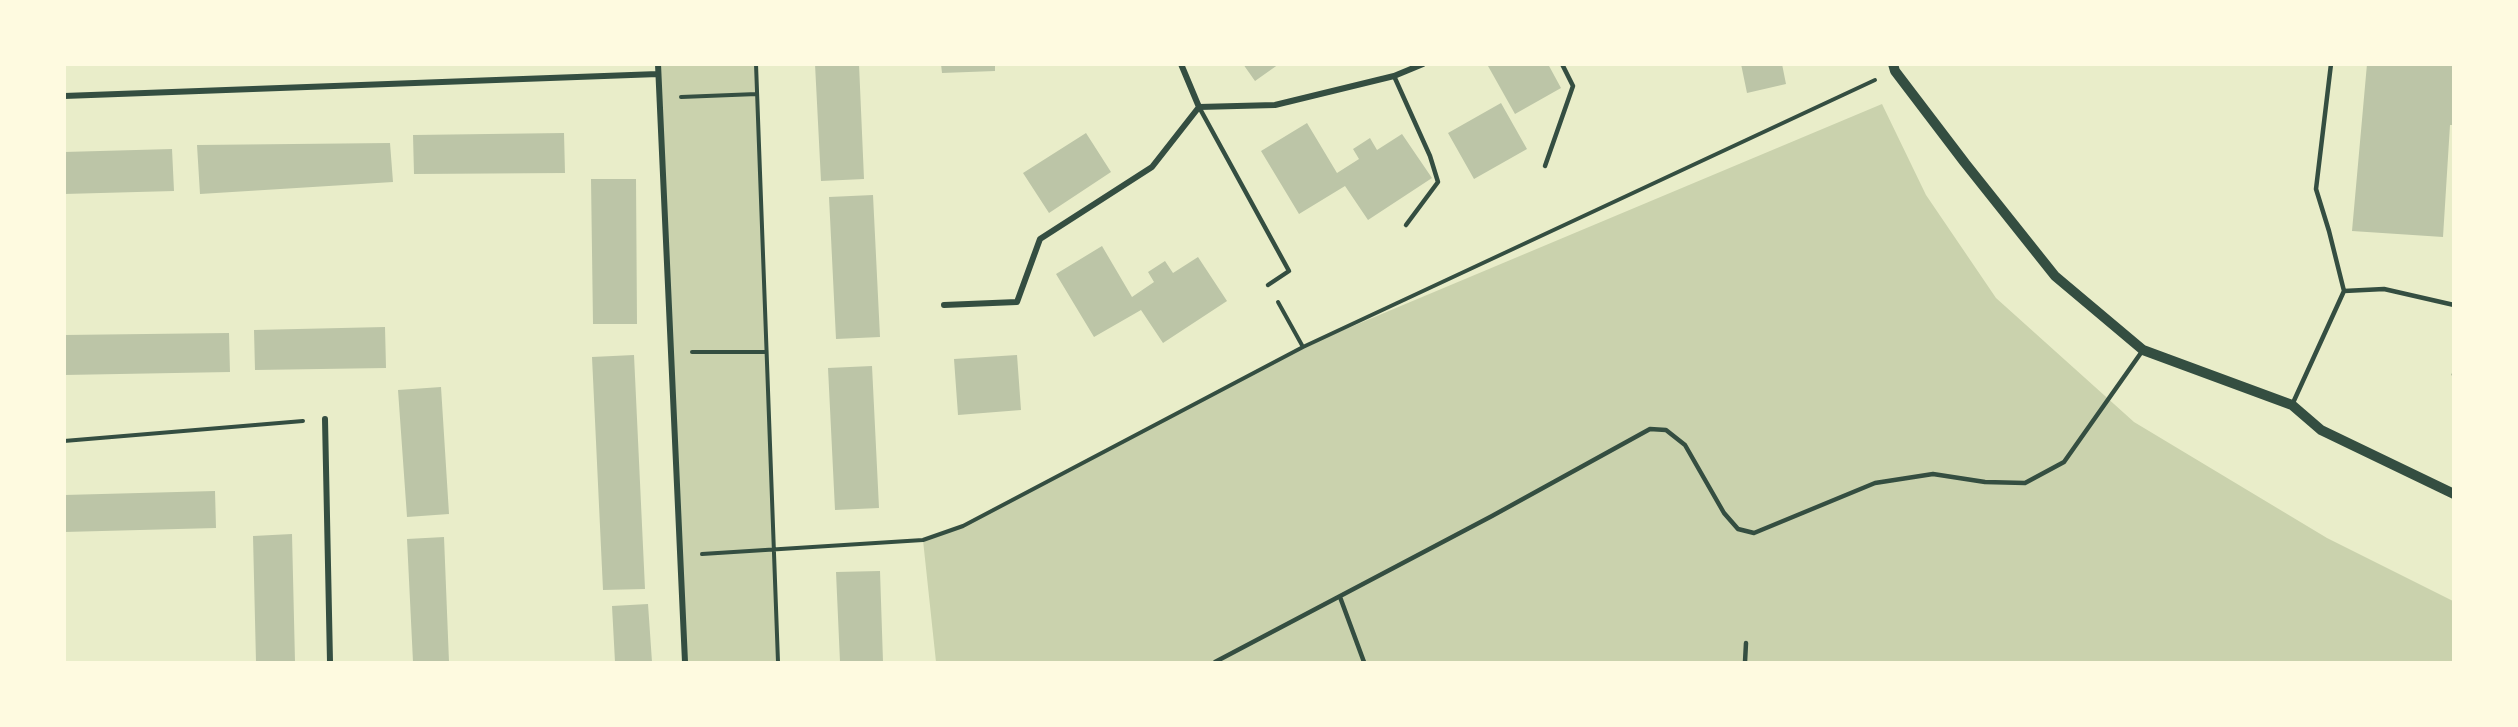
<!DOCTYPE html>
<html>
<head>
<meta charset="utf-8">
<style>
  body { margin:0 }
  #map { position:relative; width:2518px; height:727px; overflow:hidden; background:#e9edc9; font-family:Figtree,sans-serif }
  canvas { display:block }
  .frame { position:absolute; inset:0; border:66px solid #fefae0; pointer-events:none }
</style>
</head>
<body>
<div id="map">
<canvas width="2518" height="727"></canvas>
<div class="frame"></div>
</div>
<script>
const context = document.querySelector('canvas').getContext('2d');
context.lineJoin = 'round';
function fillPath(path, color) { context.fillStyle = color; context.fill(path, 'evenodd'); }
const toPath = rows => new Path2D(rows.map(r => 'M' + r).join(''));
function stroke(path, color, width, dash) { context.strokeStyle = color; context.lineWidth = width; context.lineCap = dash ? 'butt' : 'round'; context.setLineDash(dash || []); context.stroke(path); }
fillPath(toPath([
  [658,65,756,65,778,662,685,662],
  [1882,104,1926,195,1996,298,2134,422,2327,538,2453,601,2453,662,936,662,923,540,963,526,1303,347]
]), '#cad2ad');
fillPath(toPath([
  [815,64,859,64,864,179,821,181],
  [941,64,995,64,995,71,942,73],
  [1243,64,1279,64,1255,81],
  [1491,64,1548,64,1561,88,1515,114,1488,66],
  [1741,64,1782,64,1786,84,1747,93],
  [2367,64,2454,64,2454,125,2450,125,2443,237,2352,231],
  [1501,103,1527,149,1474,179,1448,133],
  [1307,123,1337,173,1359,159,1353,149,1370,138,1377,150,1402,134,1432,178,1368,220,1345,186,1299,214,1261,151],
  [564,133,565,173,414,174,413,135],
  [1086,133,1111,172,1049,213,1023,173],
  [390,143,393,182,200,194,197,145],
  [172,149,174,191,64,194,64,152],
  [591,179,636,179,637,324,593,324],
  [873,195,880,337,836,339,829,197],
  [1102,246,1132,297,1154,282,1148,272,1165,261,1173,273,1198,257,1227,301,1163,343,1141,310,1094,337,1056,274],
  [385,327,386,368,255,370,254,330],
  [229,333,230,372,64,375,64,335],
  [634,355,645,589,603,590,592,357],
  [1017,355,1021,410,958,415,954,359],
  [872,366,879,508,835,510,828,368],
  [441,387,449,514,407,517,398,390],
  [215,491,216,528,64,532,64,495],
  [292,534,295,662,256,662,253,536],
  [444,537,449,662,413,662,407,539],
  [880,571,883,662,840,662,836,572],
  [648,604,652,662,615,662,612,606]
]), '#bcc5a7');
stroke(toPath([
  [756,64,778,662],
  [681,97,757,94],
  [1278,302,1303,347],
  [692,352,766,352],
  [64,441,303,421],
  [702,554,923,540,963,526,1303,347,1875,80]
]), '#344e41', 4);
stroke(toPath([
  [1394,76,1430,156,1438,182,1406,225],
  [1199,107,1289,271,1268,285],
  [1545,166,1573,86,1562,64],
  [2344,291,2384,289,2454,305],
  [2454,374,2454,375],
  [2292,405,2344,291,2329,231,2316,189,2331,64],
  [1340,597,1364,662],
  [1215,662,1492,516,1650,429,1666,430,1685,445,1724,513,1738,529,1754,533,1875,483,1933,474,1985,482,2025,483,2064,462,2143,350],
  [1745,662,1746,643]
]), '#344e41', 4.5);
stroke(toPath([
  [658,64,685,662],
  [1181,64,1199,107,1275,105,1394,76,1423,64],
  [64,96,658,74],
  [944,305,1017,302,1040,239,1152,167,1199,107],
  [325,419,330,662]
]), '#344e41', 6);
stroke(toPath([
  [1893,64,1895,71,1965,163,2055,276,2143,350,2292,405,2321,430,2454,494]
]), '#344e41', 10);
</script>
</body>
</html>
